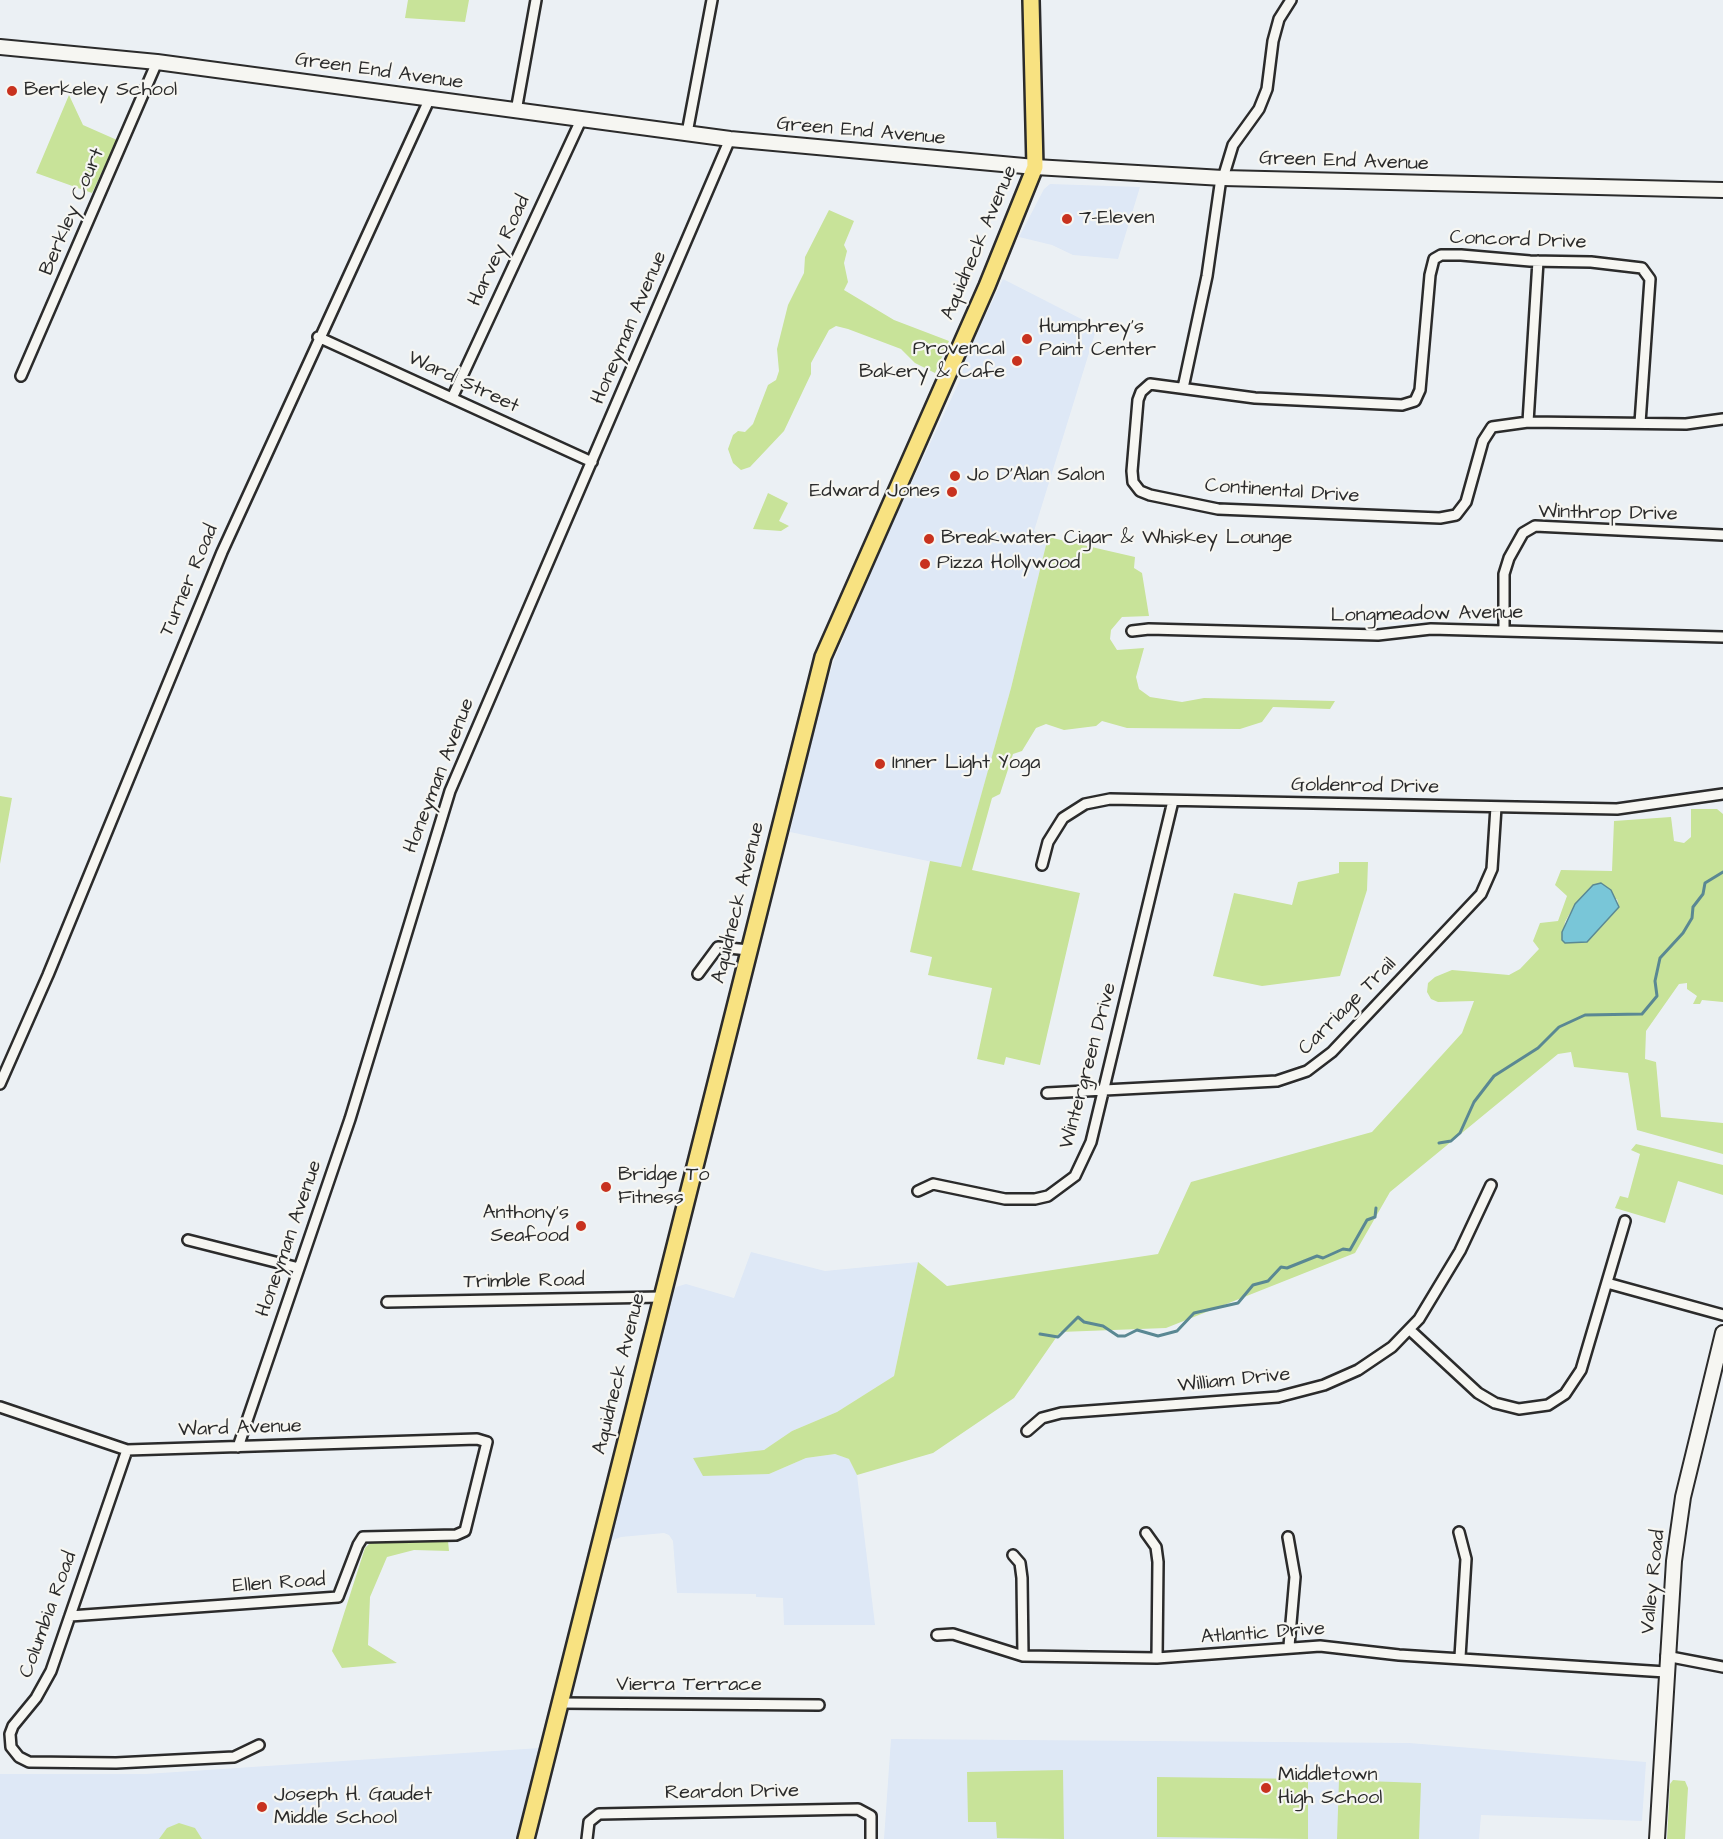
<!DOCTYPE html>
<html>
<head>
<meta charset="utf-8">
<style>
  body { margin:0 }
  canvas { display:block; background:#ebf0f4 }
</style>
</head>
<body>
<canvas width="1723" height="1839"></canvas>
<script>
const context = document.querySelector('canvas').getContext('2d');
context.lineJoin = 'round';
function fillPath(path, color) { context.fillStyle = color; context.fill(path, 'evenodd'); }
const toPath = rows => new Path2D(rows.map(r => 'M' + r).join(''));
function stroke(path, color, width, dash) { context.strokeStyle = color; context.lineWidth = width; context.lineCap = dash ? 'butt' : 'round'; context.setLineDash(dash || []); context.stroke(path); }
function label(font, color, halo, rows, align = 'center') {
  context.font = font + ' "Architects Daughter",sans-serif'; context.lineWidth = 4.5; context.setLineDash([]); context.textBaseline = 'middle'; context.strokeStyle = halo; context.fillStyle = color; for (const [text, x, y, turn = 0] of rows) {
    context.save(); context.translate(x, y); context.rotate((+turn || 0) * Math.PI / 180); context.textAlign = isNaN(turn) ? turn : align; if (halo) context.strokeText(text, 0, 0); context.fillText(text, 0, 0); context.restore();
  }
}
fillPath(toPath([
  [1050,184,1140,187,1118,259,1073,255,1052,245,1019,237,1044,189],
  [1003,279,1097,327,1034,531,1048,537,1011,688,961,868,790,832,817,716,833,663,874,562,961,378,964,361],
  [751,1252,825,1271,918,1262,894,1376,837,1412,792,1431,764,1450,693,1459,769,1474,806,1458,835,1454,849,1459,857,1475,875,1625,784,1625,783,1598,756,1597,756,1594,677,1593,673,1541,669,1535,664,1533,621,1537,608,1542,674,1291,676,1287,686,1284,734,1298],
  [891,1739,1409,1743,1646,1762,1642,1821,1481,1815,1479,1839,884,1839],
  [540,1748,517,1839,0,1839,0,1774,146,1774]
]), '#dee8f6');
fillPath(toPath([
  [408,0,469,0,465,22,405,18],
  [69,95,83,125,117,140,92,193,36,173],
  [829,210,854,221,844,245,847,251,844,263,848,282,844,290,894,320,949,341,935,373,915,363,901,349,848,329,836,326,829,330,811,363,811,374,784,431,750,467,741,470,733,463,728,449,733,435,738,431,745,432,753,424,768,385,776,380,779,371,777,349,788,305,804,273,805,257],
  [768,493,788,503,779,521,789,526,781,531,753,529],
  [1048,537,1135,557,1134,568,1142,573,1149,616,1122,617,1111,630,1110,639,1117,650,1144,648,1136,677,1139,689,1150,697,1182,702,1204,698,1335,701,1330,709,1273,707,1262,722,1240,729,1127,728,1102,721,1096,726,1064,730,1046,724,1036,728,1022,751,1013,754,1000,794,992,798,972,870,1080,893,1040,1065,1006,1057,1004,1065,977,1059,992,988,928,975,932,957,910,952,930,861,961,867,1011,688],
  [0,796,12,798,0,864],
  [1691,809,1717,809,1723,814,1723,1002,1702,1000,1700,1004,1693,1004,1697,996,1687,989,1687,983,1679,984,1646,1031,1645,1059,1656,1062,1661,1117,1723,1123,1723,1154,1637,1130,1628,1073,1574,1067,1571,1052,1558,1054,1390,1192,1355,1253,1166,1328,1060,1332,1014,1398,933,1453,857,1475,849,1459,835,1454,806,1458,769,1474,703,1476,693,1458,764,1450,792,1431,837,1412,894,1376,918,1262,947,1286,1158,1254,1191,1182,1372,1132,1462,1033,1474,1001,1438,1002,1431,999,1427,992,1428,983,1435,977,1452,970,1509,975,1520,969,1539,949,1533,941,1540,923,1558,921,1567,896,1555,885,1561,870,1612,871,1614,821,1671,817,1674,841,1684,843,1691,837],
  [1617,899,1619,907,1587,941,1565,943,1562,940,1565,922,1575,904],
  [1339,862,1368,862,1367,890,1340,976,1262,986,1213,976,1234,893,1292,905,1298,882,1339,873],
  [1636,1144,1723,1165,1723,1195,1678,1181,1665,1223,1615,1208,1620,1196,1628,1198,1640,1154,1631,1150],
  [382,1540,448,1541,449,1551,414,1550,387,1557,370,1597,368,1645,397,1663,342,1668,332,1651,365,1548,370,1543],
  [1063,1770,1064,1839,997,1838,996,1822,968,1822,967,1772],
  [1157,1777,1308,1779,1308,1839,1157,1837],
  [1339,1780,1421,1783,1419,1839,1337,1839],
  [1673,1780,1685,1781,1688,1788,1685,1839,1667,1839,1670,1784],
  [179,1823,195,1828,202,1839,159,1839,167,1828]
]), '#c8e399');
const water = toPath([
  [1601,883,1611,890,1619,907,1587,942,1565,943,1562,940,1562,932,1575,904,1593,885,1601,883]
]);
fillPath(water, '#79c6d8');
stroke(water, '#5a8893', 1.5);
stroke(toPath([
  [1439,1143,1451,1141,1460,1133,1474,1102,1494,1076,1538,1048,1559,1027,1585,1015,1642,1014,1657,996,1655,981,1660,958,1683,933,1692,918,1693,907,1703,894,1705,883,1723,872],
  [1040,1334,1058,1337,1078,1317,1084,1322,1103,1326,1118,1336,1125,1336,1137,1330,1158,1336,1177,1331,1194,1313,1238,1303,1253,1285,1268,1281,1281,1267,1287,1268,1317,1256,1323,1258,1343,1249,1350,1250,1367,1220,1375,1217,1376,1208]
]), '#5a8893', 3);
const street = toPath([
  [516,111,536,0],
  [687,133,712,0],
  [1223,178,1233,145,1259,109,1267,89,1273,41,1279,19,1291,0],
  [318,337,592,462],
  [21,376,157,62],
  [1183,388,1207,276,1221,178],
  [452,398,581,120],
  [1528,422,1538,261],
  [1640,423,1650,279,1642,268,1591,262,1530,261,1461,255,1441,255,1434,259,1430,275,1420,390,1415,401,1402,405,1255,398,1150,384,1141,392,1138,400,1132,471,1133,482,1140,491,1150,495,1218,509,1440,518,1456,515,1466,502,1483,441,1492,427,1528,422,1686,424,1723,419],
  [1132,631,1149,629,1378,635,1431,629,1723,637],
  [1504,631,1504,574,1509,558,1523,533,1535,526,1723,535],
  [1042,865,1048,842,1063,818,1085,804,1110,799,1617,809,1723,794],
  [698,974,718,947,749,950],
  [0,1084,48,975,222,552,430,98],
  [1047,1093,1277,1081,1307,1071,1332,1052,1481,894,1492,869,1496,807],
  [918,1191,933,1184,1005,1199,1035,1199,1048,1196,1075,1176,1091,1142,1173,801],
  [188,1240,299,1268],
  [1607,1283,1723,1315],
  [387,1302,662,1297],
  [1410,1330,1478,1393,1495,1403,1519,1409,1548,1405,1565,1394,1581,1370,1625,1221],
  [0,1407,127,1450,477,1439,487,1442,465,1531,456,1535,363,1537,358,1545,338,1597,70,1616],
  [1027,1431,1042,1418,1061,1413,1278,1397,1324,1385,1358,1370,1392,1347,1419,1319,1460,1251,1491,1185],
  [238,1447,350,1119,450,791,730,139],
  [127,1450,51,1671,36,1698,13,1726,10,1734,11,1747,19,1757,29,1762,116,1763,234,1757,259,1745],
  [1459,1532,1466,1559,1460,1657],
  [1146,1533,1156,1547,1158,1562,1157,1658],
  [1288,1537,1295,1577,1289,1646],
  [1013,1555,1020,1563,1022,1578,1023,1656],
  [937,1635,953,1634,1023,1656,1157,1658,1320,1646,1399,1655,1666,1672],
  [1666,1656,1723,1667],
  [559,1703,819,1705],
  [587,1839,589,1822,599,1814,858,1809,871,1816,871,1839]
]);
const secondary = toPath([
  [0,47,157,62,730,139,1035,167,1223,178,1723,190],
  [1657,1839,1674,1561,1683,1497,1723,1333]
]);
const primary = toPath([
  [526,1839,823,657,987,286,1035,167,1031,0]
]);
stroke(street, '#2b2b2b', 14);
stroke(secondary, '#2b2b2b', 18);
stroke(primary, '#2b2b2b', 20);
stroke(street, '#f6f6f2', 9);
stroke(secondary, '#f6f6f2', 14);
stroke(primary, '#f8e281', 15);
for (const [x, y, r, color] of [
  [12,91,6,"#c8321e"],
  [1067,219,6,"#c8321e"],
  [1027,339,6,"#c8321e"],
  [1017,361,6,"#c8321e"],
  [955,476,6,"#c8321e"],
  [952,492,6,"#c8321e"],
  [929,539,6,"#c8321e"],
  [925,564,6,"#c8321e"],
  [880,764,6,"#c8321e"],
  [606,1187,6,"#c8321e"],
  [581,1226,6,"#c8321e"],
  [1266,1788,6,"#c8321e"],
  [262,1807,6,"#c8321e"]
]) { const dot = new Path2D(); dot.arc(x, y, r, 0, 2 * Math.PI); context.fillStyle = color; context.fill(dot); stroke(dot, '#f6f6f2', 2); }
label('20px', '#2b2b2b', '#f6f6f2', [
  ["Green End Avenue",379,72,8],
  ["Green End Avenue",861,132,5],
  ["Green End Avenue",1344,162,2],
  ["Berkley Court",73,212,-67],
  ["Concord Drive",1518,241,2],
  ["Aquidneck Avenue",980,243,-67],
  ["Harvey Road",500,251,-65],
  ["Honeyman Avenue",630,328,-67],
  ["Ward Street",463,383,25],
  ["Continental Drive",1282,492,4],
  ["Winthrop Drive",1608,514,1],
  ["Turner Road",190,581,-67],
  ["Longmeadow Avenue",1427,615,-1],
  ["Honeyman Avenue",440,776,-69],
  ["Goldenrod Drive",1365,787,1],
  ["Aquidneck Avenue",739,903,-76],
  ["Carriage Trail",1348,1007,-45],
  ["Wintergreen Drive",1089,1066,-75],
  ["Honeyman Avenue",290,1239,-71],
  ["Trimble Road",524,1282,-1],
  ["Aquidneck Avenue",620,1374,-76],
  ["William Drive",1234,1381,-6],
  ["Ward Avenue",240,1429,-2],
  ["Valley Road",1654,1582,-84],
  ["Ellen Road",279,1584,-4],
  ["Columbia Road",49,1615,-70],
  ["Atlantic Drive",1263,1634,-4],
  ["Vierra Terrace",689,1686],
  ["Reardon Drive",732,1793,-1]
]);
label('20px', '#2b2b2b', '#f6f6f2', [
  ["Berkeley School",24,91],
  ["7-Eleven",1079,219],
  ["Humphrey's",1039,328],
  ["Paint Center",1039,351],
  ["Provencal",1005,350,"right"],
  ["Bakery & Cafe",1005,373,"right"],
  ["Jo D'Alan Salon",967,476],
  ["Edward Jones",940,492,"right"],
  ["Breakwater Cigar & Whiskey Lounge",941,539],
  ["Pizza Hollywood",937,564],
  ["Inner Light Yoga",892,764],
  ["Bridge To",618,1176],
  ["Fitness",618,1199],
  ["Anthony’s",569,1214,"right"],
  ["Seafood",569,1237,"right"],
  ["Middletown",1278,1776],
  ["High School",1278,1799],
  ["Joseph H. Gaudet",274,1796],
  ["Middle School",274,1819]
], 'left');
</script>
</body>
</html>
